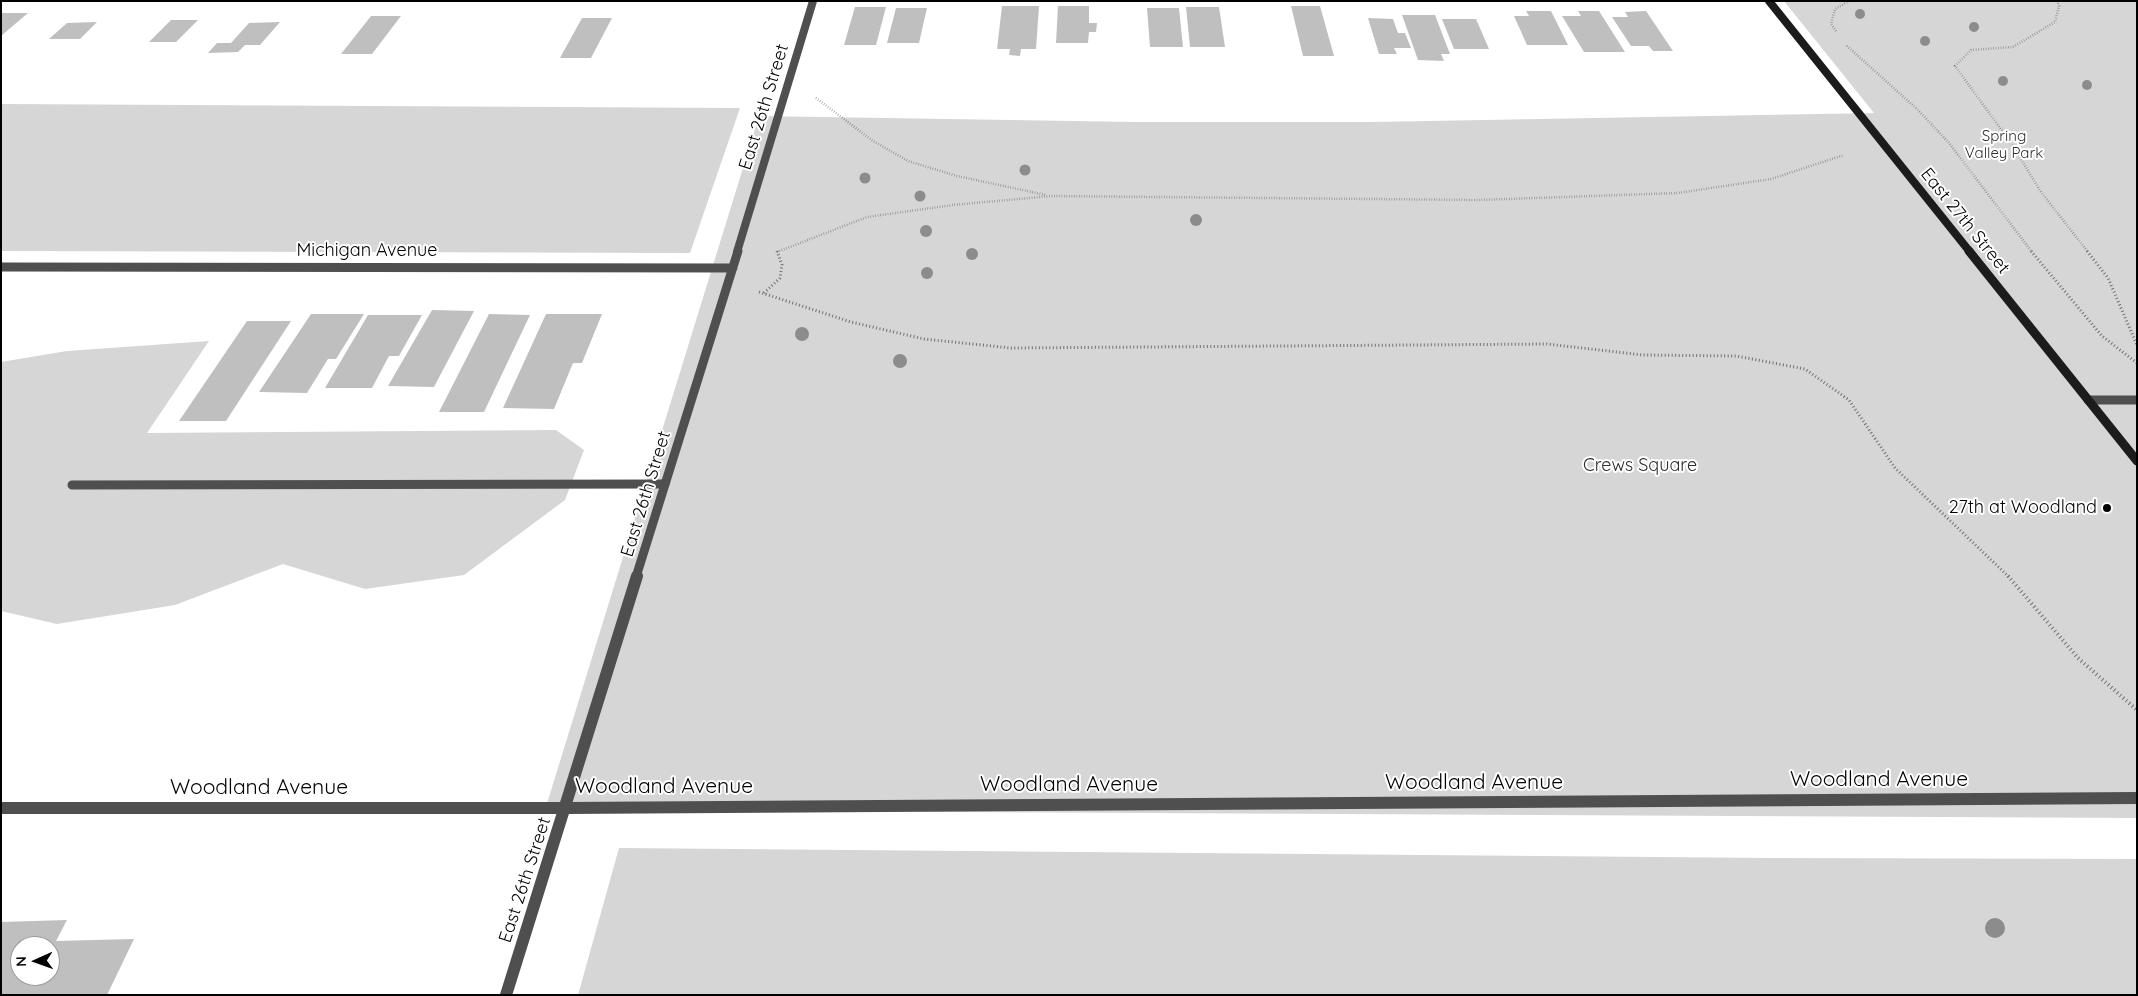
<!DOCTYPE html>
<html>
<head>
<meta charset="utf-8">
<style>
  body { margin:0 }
  #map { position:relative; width:2138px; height:996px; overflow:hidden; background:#fff; font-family:Quicksand,sans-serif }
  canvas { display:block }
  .frame { position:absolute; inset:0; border:2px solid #000; pointer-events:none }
  .north { position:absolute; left:10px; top:936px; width:50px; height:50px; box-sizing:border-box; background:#fff; border:1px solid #999; border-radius:50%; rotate:268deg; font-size:14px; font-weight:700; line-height:20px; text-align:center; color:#000 }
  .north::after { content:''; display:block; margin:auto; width:18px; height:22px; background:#000; clip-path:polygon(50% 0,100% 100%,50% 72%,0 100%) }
</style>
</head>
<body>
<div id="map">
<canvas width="2138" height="996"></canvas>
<div class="frame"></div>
<div class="north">N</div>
</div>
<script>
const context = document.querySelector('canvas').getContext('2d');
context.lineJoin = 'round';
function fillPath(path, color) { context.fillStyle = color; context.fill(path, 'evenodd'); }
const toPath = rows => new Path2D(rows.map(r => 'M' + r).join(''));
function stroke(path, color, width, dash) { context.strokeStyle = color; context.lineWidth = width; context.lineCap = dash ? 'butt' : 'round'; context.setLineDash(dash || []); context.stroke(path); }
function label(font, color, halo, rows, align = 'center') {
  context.font = font + ' Quicksand,sans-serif'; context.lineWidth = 4; context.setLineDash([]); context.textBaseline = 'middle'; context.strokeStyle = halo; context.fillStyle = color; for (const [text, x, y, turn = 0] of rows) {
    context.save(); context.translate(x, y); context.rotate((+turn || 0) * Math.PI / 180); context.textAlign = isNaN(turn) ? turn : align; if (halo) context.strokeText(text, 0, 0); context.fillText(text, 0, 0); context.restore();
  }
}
fillPath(toPath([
  [1784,1,2137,1,2137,818,545,810,759,116,1136,122,1372,122,1874,113],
  [1,104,740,108,690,253,1,251],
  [209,341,147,433,556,430,584,450,565,500,464,575,365,589,283,564,175,605,57,624,1,611,1,362,67,351],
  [619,848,1770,858,2137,859,2137,995,578,995]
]), '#d6d6d6');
fillPath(toPath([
  [1002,6,1039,6,1036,49,1021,49,1020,56,1009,55,1010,49,997,49],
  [1058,6,1089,6,1089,23,1097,23,1096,32,1089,32,1088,43,1056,43],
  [1291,6,1320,6,1334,56,1303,56],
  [855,7,886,7,876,45,844,45],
  [1186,7,1219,7,1225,47,1190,47],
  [896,8,927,8,919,43,887,43],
  [1147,8,1179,8,1183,47,1150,47],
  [1526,11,1551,11,1568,45,1527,45,1514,16,1529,16],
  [1578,11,1599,11,1625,52,1584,52,1562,16,1581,16],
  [1646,11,1673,51,1653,51,1649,46,1631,46,1612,17,1628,17,1625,12],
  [1,13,28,13,1,36],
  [1402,15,1435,15,1450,54,1441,54,1444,61,1418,60],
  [371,16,401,16,372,54,341,54],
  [582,18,612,18,591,58,560,58],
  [1368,18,1393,19,1398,33,1405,33,1411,48,1394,48,1397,54,1379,54],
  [1442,19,1476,19,1489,49,1454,49],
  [171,20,198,20,176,42,149,42],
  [97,22,80,39,49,39,67,23],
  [280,22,260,45,245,45,238,52,208,53,217,43,231,43,249,23],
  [432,310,474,311,434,387,388,386],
  [311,314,364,314,336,359,328,359,307,393,259,392],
  [489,314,530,315,484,412,439,412],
  [546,314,602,314,582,363,573,363,554,409,503,408],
  [368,315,422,315,399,356,389,356,372,388,325,388],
  [247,321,291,321,226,421,179,421],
  [67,920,56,941,134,939,107,995,1,995,1,922],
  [20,946,50,946,50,976,20,976]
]), '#bfbfbf');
stroke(toPath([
  [2057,1,2059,6,2055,22,2013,47,1971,50,1955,66,2011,143,2041,192,2088,252],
  [1836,31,1831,24,1835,9,1849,1],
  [1847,46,1917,109,1949,143,2032,252],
  [816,98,873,141,908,161,957,176,1046,195],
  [777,252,867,217,953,205,1051,196,1478,200,1678,193,1771,179,1844,155]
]), '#717171', 2.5, [0.5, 2]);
stroke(toPath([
  [2031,251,2102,336,2137,363],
  [2087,251,2108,278,2137,345],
  [759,292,851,322,924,339,1011,348,1547,344,1643,355,1736,356,1805,369,1849,400,1895,468,2009,577],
  [764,293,780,278,782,265,777,251]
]), '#717171', 3, [1, 2.5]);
stroke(toPath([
  [2008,576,2078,658,2137,710]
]), '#717171', 4, [1, 3]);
stroke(toPath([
  [72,485,665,484]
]), '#4f4f4f', 9);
stroke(toPath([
  [737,252,813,1]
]), '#4f4f4f', 8);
stroke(toPath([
  [1,267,733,268],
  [2088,400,2137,400],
  [636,577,738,251]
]), '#4f4f4f', 9);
stroke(toPath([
  [1,808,566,808,2137,798],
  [506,995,637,576]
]), '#4f4f4f', 12);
stroke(toPath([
  [1769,1,1970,252]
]), '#1c1c1c', 8);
stroke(toPath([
  [1969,251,2137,461]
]), '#1c1c1c', 9);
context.fillStyle = '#8c8c8c';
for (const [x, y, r] of [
  [1860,14,5],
  [1974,27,5],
  [1925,41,5],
  [2003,81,5],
  [2087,85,5],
  [1025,170,5.5],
  [865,178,5.5],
  [920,196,5.5],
  [1196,220,6],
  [926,231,6],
  [972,254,6],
  [927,273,6],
  [802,334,7],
  [900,361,7],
  [1995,928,10]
]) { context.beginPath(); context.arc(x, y, r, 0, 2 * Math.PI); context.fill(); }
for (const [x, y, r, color] of [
  [2107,508,5,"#000"]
]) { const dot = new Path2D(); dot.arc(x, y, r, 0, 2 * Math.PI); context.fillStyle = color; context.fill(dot); stroke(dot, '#fff', 2); }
label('15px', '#2d2d2d', '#fff', [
  ["Spring",2004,136],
  ["Valley Park",2004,153]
]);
label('18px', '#000', '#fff', [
  ["East 26th Street",764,107,-73],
  ["East 27th Street",1965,221,51],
  ["Michigan Avenue",367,251],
  ["East 26th Street",646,494,-73],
  ["East 26th Street",525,880,-72]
]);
label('18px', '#2d2d2d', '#fff', [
  ["Crews Square",1640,466]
]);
label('18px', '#000', '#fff', [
  ["27th at Woodland",2097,508]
], 'right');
label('21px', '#000', '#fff', [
  ["Woodland Avenue",1879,780],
  ["Woodland Avenue",1474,783],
  ["Woodland Avenue",1069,785],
  ["Woodland Avenue",664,787],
  ["Woodland Avenue",259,788]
]);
</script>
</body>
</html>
